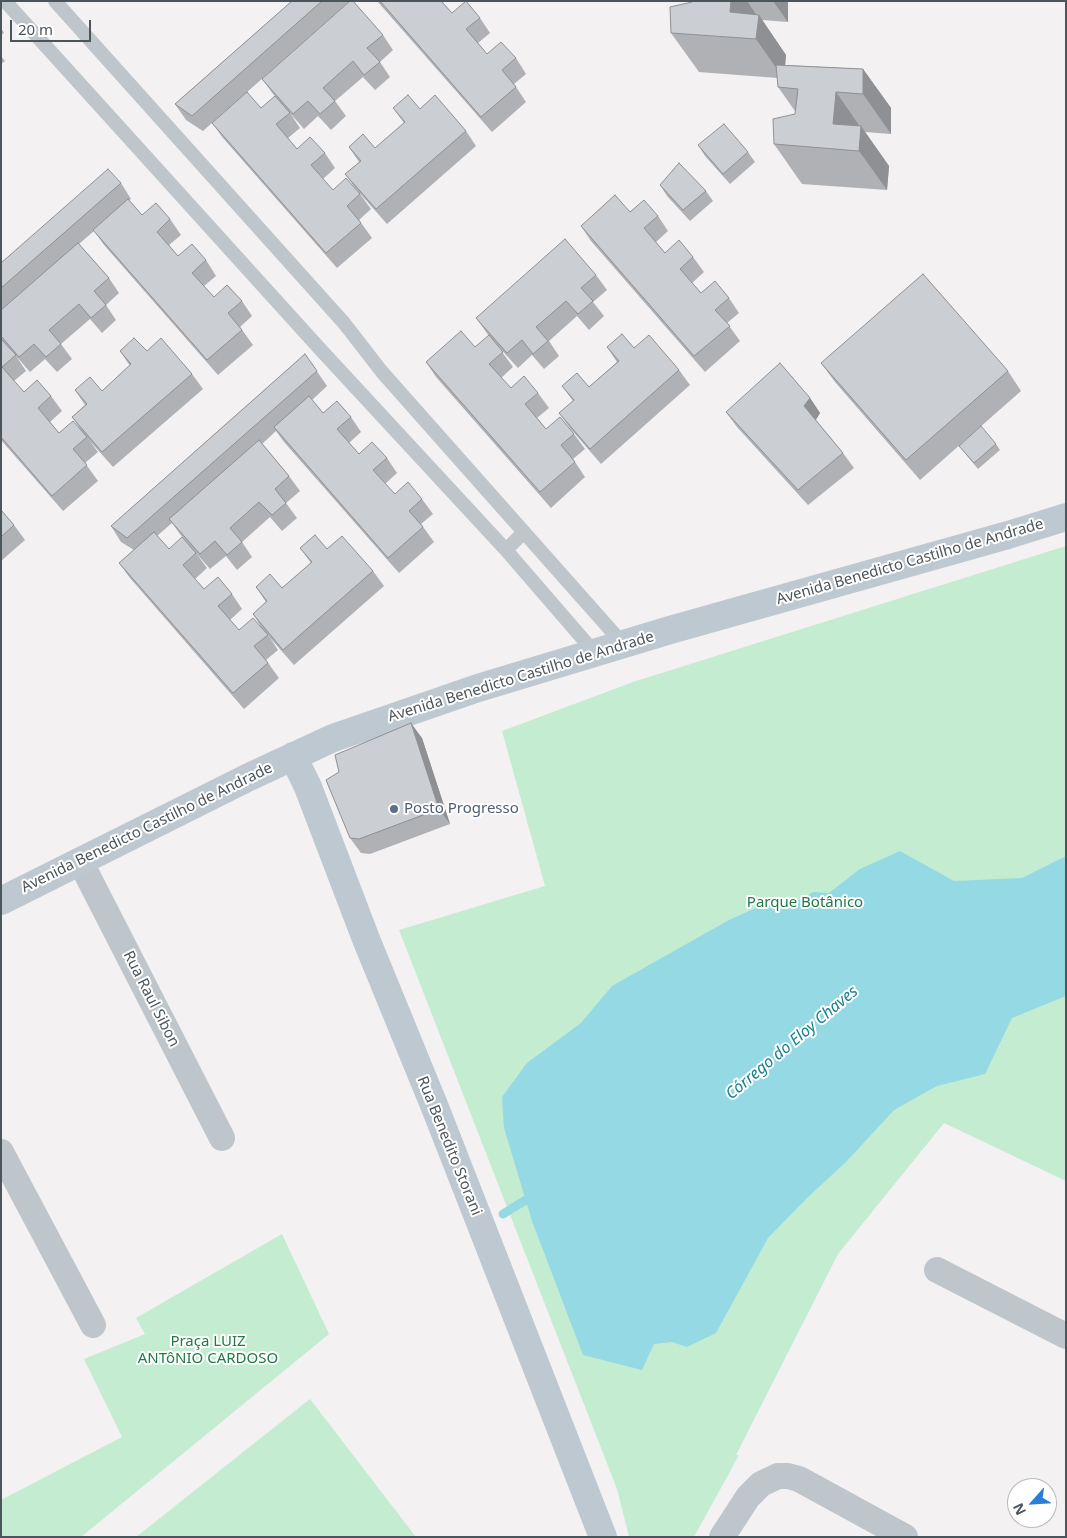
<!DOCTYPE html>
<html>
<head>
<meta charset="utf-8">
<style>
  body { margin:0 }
  #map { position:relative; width:1067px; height:1538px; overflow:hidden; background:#f3f1f1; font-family:"Noto Sans",sans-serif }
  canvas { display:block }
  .frame { position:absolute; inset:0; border:2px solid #4a555c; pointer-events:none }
  .north { position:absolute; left:1007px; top:1478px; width:50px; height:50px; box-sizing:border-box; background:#fff; border:1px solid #b7bbbe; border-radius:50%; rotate:244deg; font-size:14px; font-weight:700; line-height:20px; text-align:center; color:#4a555c }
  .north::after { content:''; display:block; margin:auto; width:18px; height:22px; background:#2a7ed4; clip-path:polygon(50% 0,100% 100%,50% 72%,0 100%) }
  .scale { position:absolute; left:10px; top:20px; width:81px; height:22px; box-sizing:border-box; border:2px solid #4a555c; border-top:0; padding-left:6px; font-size:15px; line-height:18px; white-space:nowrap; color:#4a555c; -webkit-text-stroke:4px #fff; paint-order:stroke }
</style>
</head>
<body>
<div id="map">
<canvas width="1067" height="1538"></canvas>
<div class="frame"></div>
<div class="north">N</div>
<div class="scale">20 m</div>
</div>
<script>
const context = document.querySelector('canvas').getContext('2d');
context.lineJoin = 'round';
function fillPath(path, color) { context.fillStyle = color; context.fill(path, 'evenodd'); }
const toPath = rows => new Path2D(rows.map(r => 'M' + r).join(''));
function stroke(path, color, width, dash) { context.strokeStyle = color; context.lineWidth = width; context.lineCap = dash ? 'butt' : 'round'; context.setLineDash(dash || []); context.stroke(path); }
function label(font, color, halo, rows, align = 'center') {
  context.font = font + ' "Noto Sans",sans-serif'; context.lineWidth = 4; context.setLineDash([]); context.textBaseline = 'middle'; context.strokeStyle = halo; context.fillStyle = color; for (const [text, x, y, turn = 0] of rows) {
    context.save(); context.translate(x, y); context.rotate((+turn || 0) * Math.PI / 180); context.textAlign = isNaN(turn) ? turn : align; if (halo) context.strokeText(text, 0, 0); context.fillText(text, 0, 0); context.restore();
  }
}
fillPath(toPath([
  [1066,546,1066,1181,944,1123,838,1254,736,1455,739,1455,694,1537,629,1537,617,1489,399,930,545,886,502,731,633,682],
  [282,1234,329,1334,81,1537,1,1537,1,1500,122,1437,84,1359,145,1334,136,1318],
  [310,1399,416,1537,136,1537]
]), '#c4ecd1');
fillPath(toPath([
  [900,851,954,881,1022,878,1066,856,1066,996,1012,1018,985,1074,937,1086,894,1110,846,1162,808,1197,768,1238,716,1333,687,1347,672,1342,654,1344,642,1370,583,1355,532,1221,504,1128,502,1097,527,1063,581,1023,612,986,729,920,776,899,800,900,813,892,829,893,860,869]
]), '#95d9e5');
stroke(toPath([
  [503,1214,534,1195]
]), '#95d9e5', 9);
stroke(toPath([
  [5,1,320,349,506,550,595,653],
  [55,1,344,323,382,372,624,645],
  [506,550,524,532]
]), '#bec6cc', 14);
stroke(toPath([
  [80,861,222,1138],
  [1,1152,93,1325],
  [937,1270,1066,1336],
  [722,1537,748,1497,761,1484,778,1476,788,1476,799,1479,905,1537]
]), '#bec6cc', 26);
stroke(toPath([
  [293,756,308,787,366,939,436,1110,603,1537],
  [1,901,249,777,333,738,478,688,670,630,1008,535,1066,517]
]), '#bec8d0', 28);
fillPath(toPath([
  [292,1,350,1,203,131,186,120,175,104],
  [377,1,444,1,443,3,452,13,480,18,490,33,478,43,487,54,516,58,526,74,514,84,526,102,492,132],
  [692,1,788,1,788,22,762,20,786,55,785,65,863,69,891,108,891,134,865,132,889,166,887,190,802,184,774,144,795,114,795,111,778,87,778,78,699,72,671,33],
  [1,28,4,33,1,35],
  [383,35,393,50,380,62,390,77,375,90,363,77,335,101,346,116,331,130,318,116,304,129,290,113,300,128,288,138,297,149,325,153,335,168,323,179,333,190,360,194,371,209,359,220,372,238,337,268,223,138,212,123,261,108,286,109,273,94,262,79],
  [1,56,5,61,1,64],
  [393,108,420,109,466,131,476,146,387,224,356,189,345,174,359,162,349,147,375,148,404,123],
  [698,145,748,152,755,162,730,184,705,156],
  [121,183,131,199,129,200,142,215,170,219,181,235,169,245,178,256,206,260,216,276,204,286,214,297,242,301,252,316,240,327,253,345,218,375,104,245,94,231,79,244,109,278,119,293,106,305,116,320,102,333,90,319,61,344,72,359,57,372,45,359,30,372,16,356,26,371,14,381,24,392,51,396,62,411,50,422,59,433,81,430,72,417,85,405,75,390,102,391,130,366,120,351,147,351,192,374,203,389,113,467,89,440,98,452,85,463,98,481,63,511,1,440,1,263],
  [660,185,706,191,713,201,690,221,667,196],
  [630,212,658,216,668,231,656,242,665,253,693,257,704,272,692,283,701,293,729,298,739,313,727,323,740,341,705,372,591,241,581,226],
  [596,275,607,290,593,302,604,316,589,330,577,316,549,341,559,356,544,369,532,355,518,368,497,345,513,367,501,378,511,388,538,393,549,408,537,418,546,429,574,434,585,449,573,459,585,477,551,508,436,377,426,362,475,347,489,336,476,318],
  [607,347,634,348,679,370,690,385,601,464,570,428,559,413,573,401,562,386,589,387,617,362],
  [305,354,327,386,312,400,323,413,351,417,361,432,349,443,359,454,387,458,397,473,385,484,395,494,422,499,433,514,421,524,434,542,399,573,284,442,276,431,262,444,289,476,300,491,286,503,297,518,282,531,270,517,242,542,252,557,237,570,226,556,210,569,196,553,207,568,195,579,204,589,232,594,242,609,230,620,239,630,268,635,278,650,266,660,279,678,244,709,130,578,119,563,134,550,121,542,111,526],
  [172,523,180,534,193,550,169,549,157,536],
  [821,363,1008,371,1021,391,920,480,835,382],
  [810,398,820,413,816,420,843,453,854,468,808,505,737,427,726,412],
  [996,444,1000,450,978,469,959,446],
  [1,510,14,525,25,540,1,561],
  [300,548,327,549,373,571,384,586,294,665,263,630,253,614,266,602,256,587,282,588,311,563],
  [422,738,450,824,370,854,361,853,350,838]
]), '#afb1b5');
fillPath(toPath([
  [731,1,747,1,758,17,759,15,786,55,784,79,756,39,730,12],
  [773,1,788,1,788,22],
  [863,69,891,108,891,134,863,94],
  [836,92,861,128,861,126,889,166,887,190,859,151,833,124],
  [810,398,820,413,815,421,804,406],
  [411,723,422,738,450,824,439,809]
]), '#8e9094');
const building = toPath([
  [292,1,322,1,192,116,175,104,292,1],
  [350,1,353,1,383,35,367,48,380,62,364,75,353,61,323,88,335,101,320,114,308,101,293,114,262,79,350,1],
  [380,1,441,1,452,13,466,1,480,18,466,29,487,54,501,42,516,58,502,70,516,87,481,117,380,1],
  [692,1,731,1,730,12,759,15,756,39,671,33,670,7,692,2,692,1],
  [776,65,863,69,863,94,836,92,833,124,861,126,859,151,774,144,773,119,795,114,798,89,778,87,776,65],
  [247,92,261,108,275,96,290,113,276,124,297,149,310,137,325,153,311,165,333,190,346,178,360,194,347,206,361,223,326,253,212,123,247,92],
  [408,95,420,109,435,95,466,131,376,209,345,174,361,161,349,147,363,134,375,148,405,122,393,108,408,95],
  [724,124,748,152,723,174,698,145,724,124],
  [679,163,706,191,683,210,660,185,679,163],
  [108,169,121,183,1,288,1,263,108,169],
  [615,195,630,212,644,200,658,216,644,228,665,253,679,240,693,257,680,269,701,293,715,281,729,298,715,310,730,326,694,356,581,226,615,195],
  [128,199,142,215,156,203,170,219,157,232,178,256,192,244,206,260,192,273,214,297,227,285,242,301,228,313,242,330,207,360,93,230,128,199],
  [565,239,596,275,581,288,593,301,578,314,566,301,536,327,548,341,533,354,522,340,507,353,476,318,565,239],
  [78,243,109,278,94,291,106,305,91,318,79,304,49,330,61,344,46,357,34,344,19,357,1,336,1,310,78,243],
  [923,274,1008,371,906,460,821,363,923,274],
  [461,331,475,347,489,335,503,352,489,364,511,388,524,376,538,393,525,404,546,429,560,417,574,434,561,445,575,462,540,492,426,362,461,331],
  [622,334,634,348,649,335,679,370,590,449,559,413,574,400,562,386,577,373,589,387,619,361,607,347,622,334],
  [134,338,147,351,161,338,192,374,102,452,72,417,87,404,75,390,90,377,102,391,131,364,120,351,134,338],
  [1,339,16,355,2,367,24,392,37,380,51,396,38,408,59,433,73,421,87,437,73,449,87,465,52,496,1,437,1,339],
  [305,354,317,371,127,538,111,526,305,354],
  [780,363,810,398,804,406,843,453,798,490,726,412,780,363],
  [309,396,323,413,337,401,351,417,337,429,359,454,372,442,387,458,373,470,395,494,408,482,422,499,409,511,423,527,388,558,274,427,309,396],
  [981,426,996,444,974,463,959,446,981,426],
  [259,440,289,476,275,489,286,503,272,515,259,502,230,528,242,542,227,555,215,541,200,554,169,519,259,440],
  [1,510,14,525,1,537,1,510],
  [154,532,169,549,182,537,196,553,183,565,204,589,218,577,232,594,218,606,239,630,253,618,268,635,254,646,268,663,233,693,119,563,154,532],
  [315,535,327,549,342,536,373,571,283,650,253,614,267,601,256,587,270,574,282,588,312,562,300,548,315,535],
  [411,723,439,809,359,839,350,838,326,780,339,772,335,755,411,723]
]);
fillPath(building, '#cbced3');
stroke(building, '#8e9094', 1);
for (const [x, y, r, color] of [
  [394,809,5,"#5c6f8a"]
]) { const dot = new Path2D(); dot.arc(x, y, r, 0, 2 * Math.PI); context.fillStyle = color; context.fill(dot); stroke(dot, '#fff', 2); }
label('15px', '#4a555c', '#fff', [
  ["Avenida Benedicto Castilho de Andrade",910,562,-16],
  ["Avenida Benedicto Castilho de Andrade",521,677,-17],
  ["Avenida Benedicto Castilho de Andrade",147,828,-26],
  ["Rua Raul Sibon",151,999,63],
  ["Rua Benedito Storani",449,1146,68]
]);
label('15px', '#4e5e75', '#fff', [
  ["Posto Progresso",404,809]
], 'left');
label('15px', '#207947', '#fff', [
  ["Parque Botânico",805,903],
  ["Praça LUIZ",208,1342],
  ["ANTôNIO CARDOSO",208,1359]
]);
label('italic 16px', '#188092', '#fff', [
  ["Córrego do Eloy Chaves",792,1043,-40]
]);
</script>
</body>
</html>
